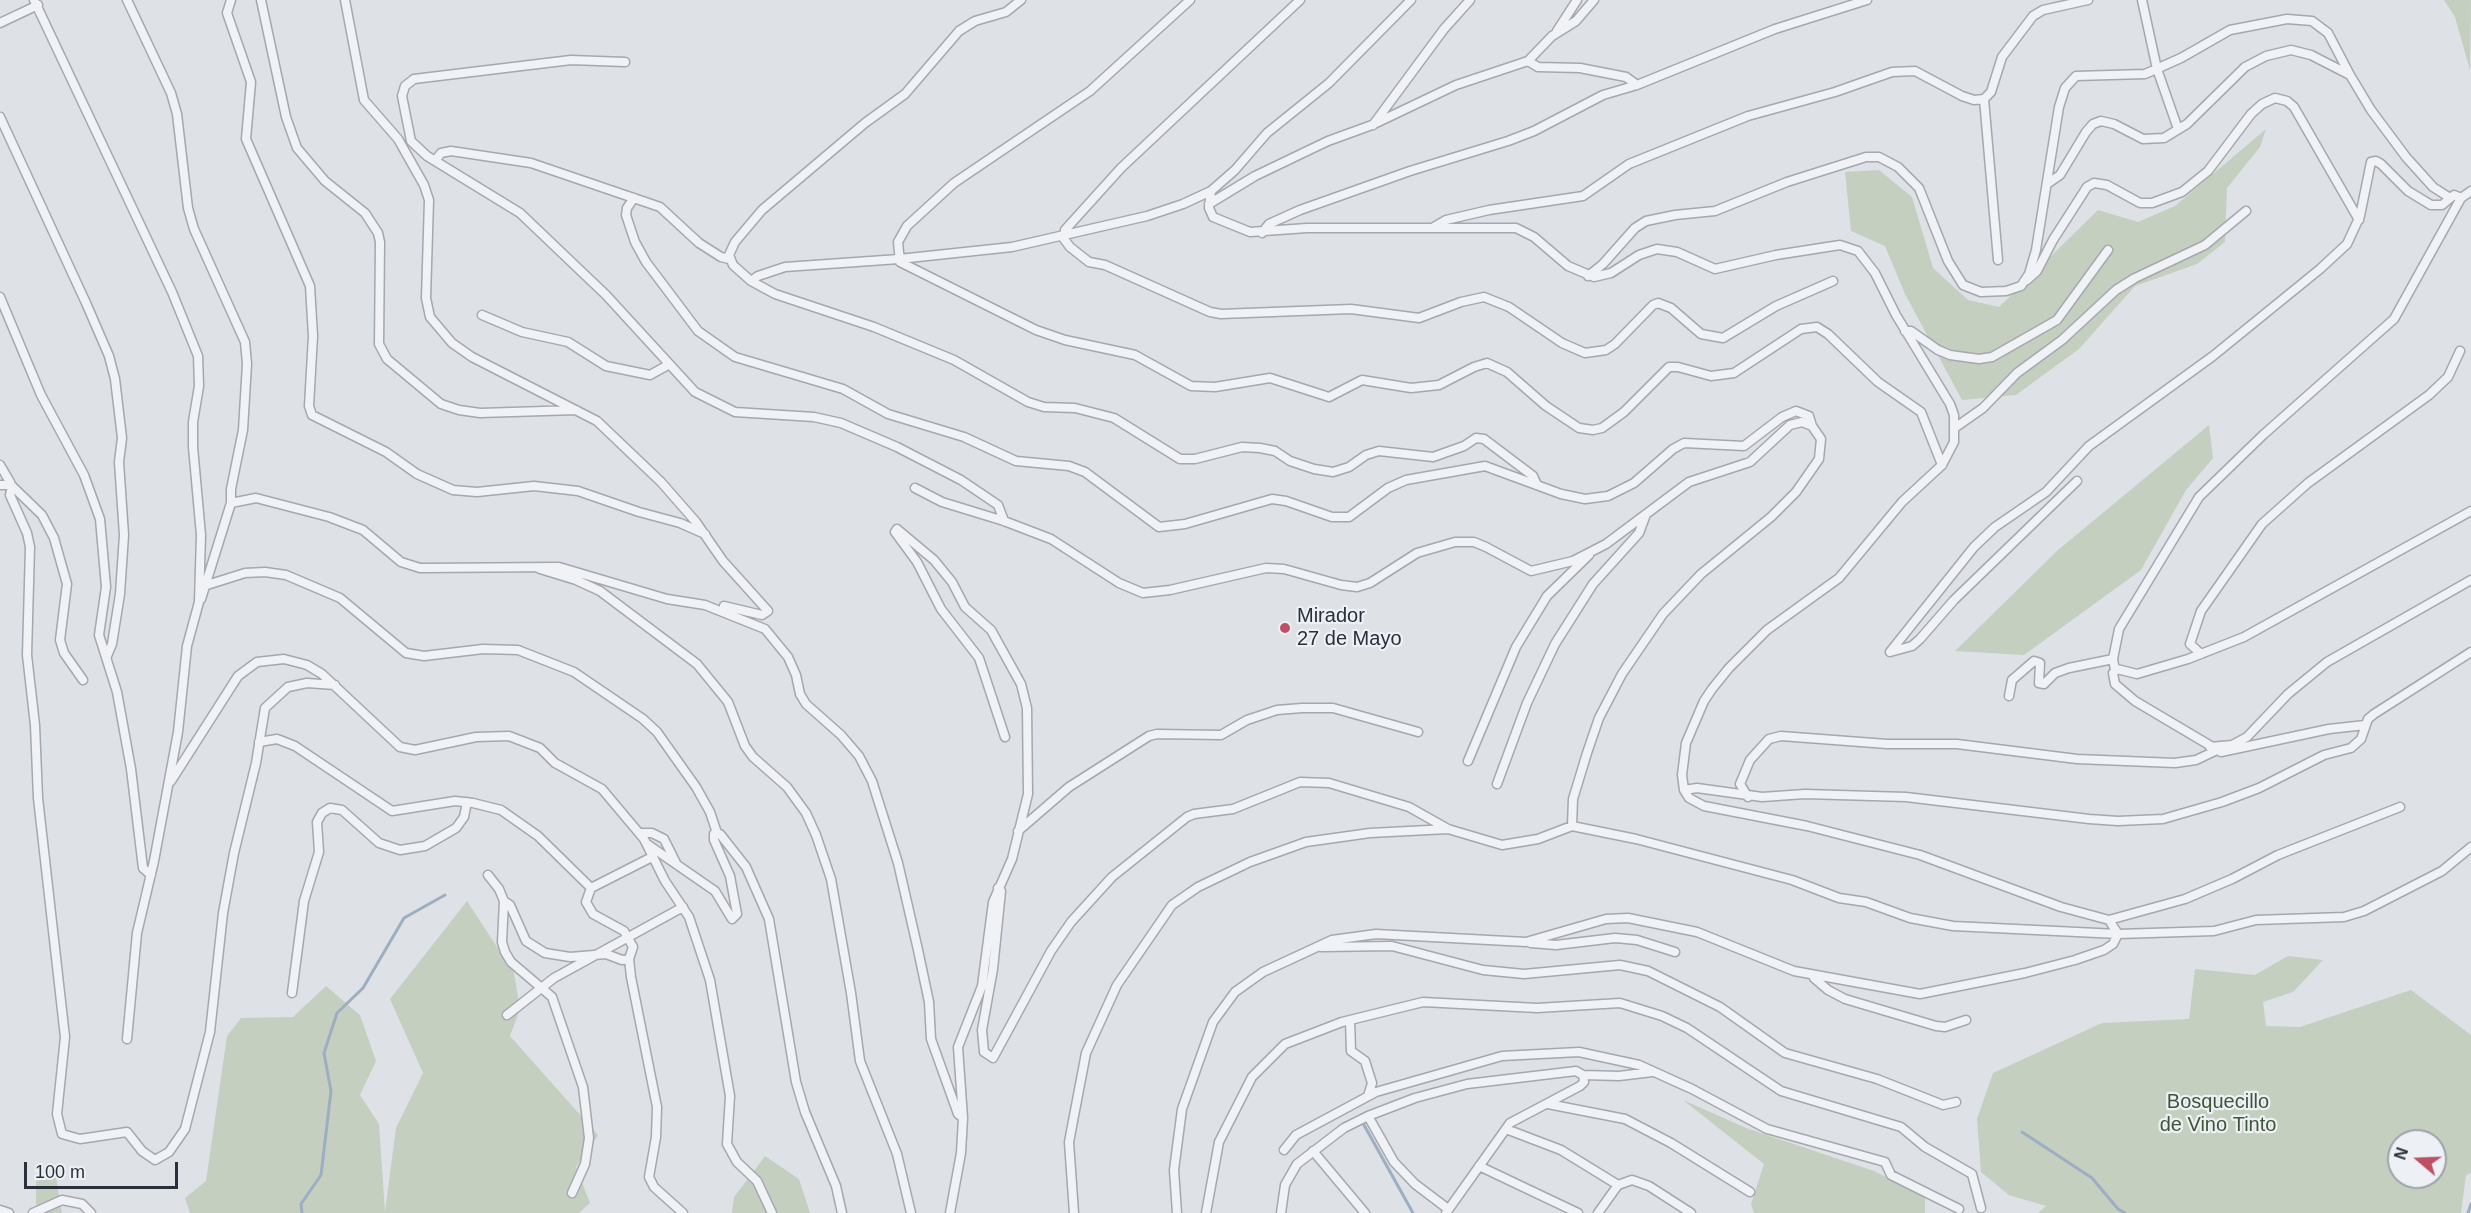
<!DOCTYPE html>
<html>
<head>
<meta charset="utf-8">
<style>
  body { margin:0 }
  #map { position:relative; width:2471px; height:1213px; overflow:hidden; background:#dee1e6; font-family:Helvetica,sans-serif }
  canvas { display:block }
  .north { position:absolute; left:2387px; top:1129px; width:60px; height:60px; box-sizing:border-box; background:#edf0f4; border:2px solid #9fa3aa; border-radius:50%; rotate:289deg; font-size:16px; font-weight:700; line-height:24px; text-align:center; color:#29303b }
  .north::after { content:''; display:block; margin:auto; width:21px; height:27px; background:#bf4f62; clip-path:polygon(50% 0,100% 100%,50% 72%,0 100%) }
  .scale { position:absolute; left:24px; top:1162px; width:154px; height:27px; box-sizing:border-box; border:3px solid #29303b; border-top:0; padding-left:8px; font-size:18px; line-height:21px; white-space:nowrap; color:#29303b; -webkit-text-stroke:4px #edf0f4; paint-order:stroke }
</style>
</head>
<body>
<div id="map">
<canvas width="2471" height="1213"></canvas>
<div class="north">N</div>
<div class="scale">100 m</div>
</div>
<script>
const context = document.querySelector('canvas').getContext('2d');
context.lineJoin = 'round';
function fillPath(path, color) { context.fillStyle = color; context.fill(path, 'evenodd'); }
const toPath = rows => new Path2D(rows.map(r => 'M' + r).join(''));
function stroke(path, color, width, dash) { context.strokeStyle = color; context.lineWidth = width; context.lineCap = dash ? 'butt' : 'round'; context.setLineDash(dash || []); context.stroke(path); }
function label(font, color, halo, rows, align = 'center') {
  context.font = font + ' Helvetica,sans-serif'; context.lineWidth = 4.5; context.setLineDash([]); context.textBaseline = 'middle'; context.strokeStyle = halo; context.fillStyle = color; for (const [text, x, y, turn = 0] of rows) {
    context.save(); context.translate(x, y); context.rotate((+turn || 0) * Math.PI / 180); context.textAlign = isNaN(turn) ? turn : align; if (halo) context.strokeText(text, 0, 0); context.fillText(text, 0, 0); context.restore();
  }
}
fillPath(toPath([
  [2444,0,2471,0,2470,70,2455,17],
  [2266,129,2260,147,2227,188,2225,242,2197,264,2135,286,2079,349,2016,395,1962,400,1905,294,1885,246,1851,231,1845,172,1879,170,1912,197,1933,268,1968,300,1999,307,2098,210,2138,222,2175,206],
  [2209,425,2213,458,2186,490,2141,570,2024,655,1955,651,2058,550],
  [467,901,514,973,520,1009,510,1036,598,1135,576,1167,590,1203,579,1213,190,1213,185,1198,206,1181,227,1036,241,1018,293,1017,326,986,360,1015,376,1061,360,1095,379,1124,385,1212,396,1128,423,1073,390,999],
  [2288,956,2323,960,2293,992,2263,1002,2266,1026,2300,1027,2411,990,2471,1035,2471,1173,2466,1175,2461,1213,2038,1213,2046,1206,2009,1195,1981,1172,1977,1119,1993,1073,2102,1023,2189,1019,2195,969,2255,975],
  [2399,1141,2435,1141,2435,1177,2399,1177],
  [1683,1100,1746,1128,1874,1171,1925,1197,1925,1213,1754,1213,1751,1204,1764,1164],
  [765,1156,799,1179,810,1213,732,1213,734,1197],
  [56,1177,62,1213,36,1213,36,1181]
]), '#c4cfc0');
stroke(toPath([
  [1364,1125,1413,1213],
  [2022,1132,2092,1178,2118,1209,2125,1213],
  [302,1213,301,1204,321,1175,331,1091,324,1053,337,1013,363,988,404,918,445,895],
  [2468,1213,2471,1204]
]), '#9cafc2', 3);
const minor = toPath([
  [34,0,172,292,198,356,199,386,193,422,193,447,201,535,199,602,187,646,178,732,154,861,137,933,127,1039],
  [127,0,171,93,177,114,188,208,194,229,245,342,247,364,243,430,231,489,231,503,201,599],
  [231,0,227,13,251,82,246,139,310,286,313,336,309,406,312,415,386,452,417,474,453,490,477,492,534,486,578,491,639,512,680,523,705,534],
  [261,0,286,117,297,148,325,181,365,213,378,233,380,242,379,344,387,359,441,404,459,410,480,413,576,410],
  [345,0,364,100,398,139,424,185,429,200,426,298,430,317,452,343,472,357,597,421,661,482,696,522,723,561,768,611,762,615,724,606],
  [1021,0,1006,12,975,21,959,31,905,94,865,123,762,210,735,242,729,255,733,265,751,281,775,294,874,327,954,360,1028,402,1044,407,1075,408,1114,418,1180,459,1195,459,1242,447,1260,448,1275,451,1290,461,1314,469,1333,472,1349,467,1366,455,1379,451,1433,457,1464,446,1476,438,1484,439,1533,476,1537,485],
  [1190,0,1090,91,954,183,907,226,898,242,900,262,1036,330,1065,340,1135,355,1191,386,1215,387,1270,378,1329,397,1362,380,1411,388,1439,385,1474,367,1487,363,1507,372,1546,406,1579,428,1593,430,1602,428,1624,412,1669,367,1678,367,1711,376,1734,373,1801,329,1817,327,1828,334,1878,382,1921,412,1942,465],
  [1300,0,1121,168,1065,230,1064,239,1070,247,1089,262,1105,265,1210,312,1221,314,1351,309,1419,318,1461,302,1484,297,1509,307,1562,343,1585,353,1606,350,1615,344,1653,305,1658,303,1671,308,1701,334,1723,338,1776,306,1833,281],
  [2142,0,2157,69,2178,129],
  [0,23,38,5],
  [1557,31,1577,0],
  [1528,61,1538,67,1580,68,1626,77,1637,85],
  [625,62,571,60,414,79,405,86,402,96,411,141,427,156,520,213,606,295,695,392,735,412,814,417,841,423,897,447,961,480,998,505,1004,521],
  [1984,99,1998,260],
  [0,117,86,303,109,356,115,379,122,438,119,462,124,535,120,594,112,644,107,656],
  [1373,125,1444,29,1470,0],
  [435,161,441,153,451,151,531,163,660,207,699,243,721,257,729,259],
  [2047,184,2060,175,2086,132,2093,124,2101,121,2114,124,2143,139,2164,138,2187,124,2245,67,2266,56,2291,50,2311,55,2350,75,2371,110,2406,157,2433,187,2450,198],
  [634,198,627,208,626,215,635,242,646,262,698,331,735,357,843,389,888,414,964,437,1016,461,1069,466,1085,472,1159,527,1185,524,1272,499,1286,501,1332,517,1349,517,1388,488,1406,480,1485,466,1561,494,1585,499,1608,496,1634,483,1673,449,1684,443,1744,446,1782,417,1796,411,1809,416,1812,426],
  [1209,204,1255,176,1328,141,1372,125,1456,85,1528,61,1552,36,1576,21,1594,0],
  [1434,227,1446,220,1489,210,1583,196,1629,164,1748,116,1835,92,1892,72,1915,71,1962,96,1974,100,1984,99,1991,92,2002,57,2033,16,2043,10,2088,0],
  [1262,233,1269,224,1300,210,1410,171,1508,141,1534,131,1603,95,1637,85,1775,29,1867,0],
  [1588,276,1603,264,1635,228,1646,221,1675,215,1715,211,1787,182,1866,157,1879,157,1898,167,1919,188,1948,261,1963,285,1981,292,2006,291,2021,286,2029,274,2036,250,2059,107,2065,88,2076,76,2145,74,2181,58,2230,30,2287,19,2312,21,2328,33,2350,75],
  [2027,280,2037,271,2053,240,2087,187,2094,183,2107,185,2140,203,2152,203,2182,192,2208,171,2251,114,2262,104,2275,98,2287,101,2294,107,2359,220],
  [751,281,758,276,785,267,899,259,1012,247,1147,216,1183,204,1211,191,1235,170,1267,133,1329,83,1411,0],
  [0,297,41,395,84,475,100,519,106,587,99,635,117,692,131,769,143,868,151,875],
  [482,315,522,332,568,342,606,366,650,375,668,365],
  [1905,331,1911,331,1938,350,1950,355,1979,359,1992,357,2057,320,2108,250],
  [1956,427,1983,408,2017,373,2062,340,2116,290,2135,278,2205,245,2246,211],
  [0,465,10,482,6,485,0,485],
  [2077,481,1954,600,1920,639,1912,646,1890,652,1974,547,1995,527,2046,492,2089,446,2213,356,2320,269,2347,244,2360,216,2371,162,2376,161,2381,164,2408,191,2431,205,2442,205,2454,195,2461,198],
  [10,484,42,515,54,538,67,584,60,640,64,653,83,680],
  [12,486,10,495,27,533,30,547,27,655,35,725,38,798,65,1037,57,1114,62,1134,80,1139,127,1132,142,1151,155,1160,169,1152,185,1129,210,1032,223,913,234,853,256,763,265,708,288,687,307,683,335,685],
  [915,488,942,502,1004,521,1051,539,1119,583,1143,593,1170,590,1266,568,1284,569,1341,585,1357,587,1370,583,1417,553,1455,542,1474,542,1486,547,1531,571,1573,561,1606,544,1689,482,1750,462,1790,425,1802,422,1812,426,1821,439,1819,459,1796,492,1771,517,1701,574,1663,614,1622,674,1599,718,1587,753,1573,799,1572,826],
  [231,503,256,498,329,517,363,530,401,562,420,568,559,567,667,599,705,605,765,629,788,657,796,675,800,694,806,704,841,735,859,756,872,781,898,863,918,950,929,1002,931,1039,958,1114,963,1118],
  [540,569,576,580,600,591,697,664,728,702,745,746,753,757,787,787,806,813,816,835,831,879,851,993,860,1061,897,1154,911,1213],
  [207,585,245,573,265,572,286,575,340,598,406,653,424,656,483,649,518,650,574,672,643,719,657,732,696,787,710,812,717,833],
  [2201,654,2190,644,2201,611,2262,524,2308,483,2429,395,2448,377,2460,351],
  [2115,670,2113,659,2119,629,2199,497,2263,435,2394,319,2461,198,2471,191],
  [2009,696,2012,680,2034,661,2040,663,2039,683,2044,684,2055,673,2069,668,2113,659],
  [2365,725,2329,729,2221,752,2135,701,2115,684,2113,673,2117,669,2137,674,2188,659,2244,637,2471,511],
  [259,742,277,739,295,746,392,811,455,801,473,803,501,810,538,836,591,888],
  [2210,747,2232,745,2247,737,2288,694,2327,662,2471,580],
  [1468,761,1516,647,1547,596,1589,555],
  [171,781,238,676,257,662,284,659,307,665,322,674,400,747,415,750,476,737,509,736,540,748,555,763,602,789,644,839,665,881,689,917,710,980,730,1096,727,1144,737,1162,757,1181,772,1213],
  [1497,784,1527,703,1555,644,1593,584,1639,533,1645,517],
  [1684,790,1697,788,1762,797,1805,794,1906,797,2089,819,2118,821,2163,819,2222,802,2259,788,2324,755,2351,748,2361,739,2368,719,2374,714,2471,652],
  [1748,797,1740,784,1750,760,1769,739,1781,736,1887,744,1957,744,2077,759,2175,763,2196,760,2215,751],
  [1018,831,1069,787,1149,736,1157,734,1221,735,1247,720,1277,710,1302,708,1333,708,1418,732],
  [640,833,652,833,664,839,676,863],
  [647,844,715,891,732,919,737,914,730,876,714,840,714,834,720,834,746,867,769,919,796,1082,805,1112,836,1186,842,1213],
  [652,857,591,888,586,902,593,914,624,931,633,947,629,959,631,977,657,1107,656,1137,649,1177,654,1187,683,1213],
  [488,875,499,889,504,901,502,942,505,952,511,962,552,997,583,1087,589,1138,585,1164,572,1193],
  [998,888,1001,891,993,969,982,1030,984,1052,993,1058,1051,951,1071,922,1112,877,1187,817,1194,814,1233,809,1300,782,1329,783,1409,807,1448,829,1502,845,1538,839,1572,826,1636,839,1792,880,1839,898,1866,902,1910,918,1953,926,2118,934,2214,931,2256,920,2344,917,2364,911,2442,871,2471,847],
  [504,901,510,905,526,941,545,953,570,957,606,954,622,960,629,959],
  [2109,920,2185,899,2232,879,2278,855,2400,807],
  [1531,943,1556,945,1615,938,1637,940,1675,952],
  [1321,947,1392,946,1483,970,1524,974,1620,965,1648,971,1720,1007,1785,1053,1877,1079,1943,1105,1956,1102],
  [1814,978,1828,990,1845,999,1936,1026,1945,1027,1966,1020],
  [292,993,304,901,319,852,317,822,322,813,330,808,342,810,379,843,400,850,425,846,456,828,464,817,467,802],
  [507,1015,554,978,683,907],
  [1350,1020,1351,1051,1365,1061,1372,1083,1368,1096],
  [1583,1075,1619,1076,1652,1072],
  [1548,1104,1625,1119,1671,1143,1750,1192],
  [1368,1116,1394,1162,1415,1184,1448,1209],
  [1506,1129,1561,1150,1618,1185,1632,1180,1649,1186,1691,1213],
  [1284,1150,1296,1135,1376,1092,1502,1056,1579,1052,1639,1065,1692,1089,1767,1129,1885,1162,1891,1175,1959,1209],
  [1313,1151,1365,1213],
  [1479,1166,1578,1213],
  [0,1210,9,1213],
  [33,1213,62,1200,82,1204,91,1213],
  [950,1213,961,1153,963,1118,958,1047,982,986,993,902,1012,859,1028,794,1027,708,1021,684,991,630,965,607,952,582,934,560,897,529,895,532,917,562,941,609,979,658,1005,737],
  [1074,1213,1069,1142,1086,1053,1117,985,1172,905,1198,887,1250,862,1306,842,1370,833,1448,829],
  [1177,1213,1174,1170,1182,1109,1213,1022,1235,992,1263,972,1332,940,1376,934,1526,942,1606,919,1628,918,1697,932,1794,971,1920,994,2025,973,2075,960,2104,950,2113,944,2118,934,2109,920,2061,907,1920,855,1807,826,1704,806,1689,798,1684,790,1682,775,1686,743,1704,701,1712,689,1729,668,1767,630,1839,578,1902,502,1942,465,1954,442,1954,415,1950,404,1896,315,1875,273,1858,251,1840,245,1776,255,1715,269,1677,252,1657,249,1639,255,1611,273,1594,277,1568,266,1534,237,1516,228,1307,228,1250,232,1213,217,1209,208,1211,191],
  [1206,1213,1219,1142,1252,1077,1285,1044,1342,1022,1423,1002,1537,1008,1620,1003,1662,1016,1687,1028,1781,1091,1901,1127,1925,1147,1972,1174,1981,1208],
  [1281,1213,1285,1185,1297,1164,1344,1128,1368,1116,1415,1098,1467,1084,1576,1071,1583,1075,1584,1082,1580,1086,1510,1123,1446,1213],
  [1598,1213,1618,1185]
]);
stroke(minor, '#a4a8af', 11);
stroke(minor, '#f0f2f5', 8);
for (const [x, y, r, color] of [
  [1285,628,6,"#bf4f62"]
]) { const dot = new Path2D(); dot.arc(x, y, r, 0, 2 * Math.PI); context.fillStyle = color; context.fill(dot); stroke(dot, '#edf0f4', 2); }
label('20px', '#29303b', '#edf0f4', [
  ["Mirador",1297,616],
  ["27 de Mayo",1297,639]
], 'left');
label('20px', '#3e5538', '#edf0f4', [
  ["Bosquecillo",2218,1102],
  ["de Vino Tinto",2218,1125]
]);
</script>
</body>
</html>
